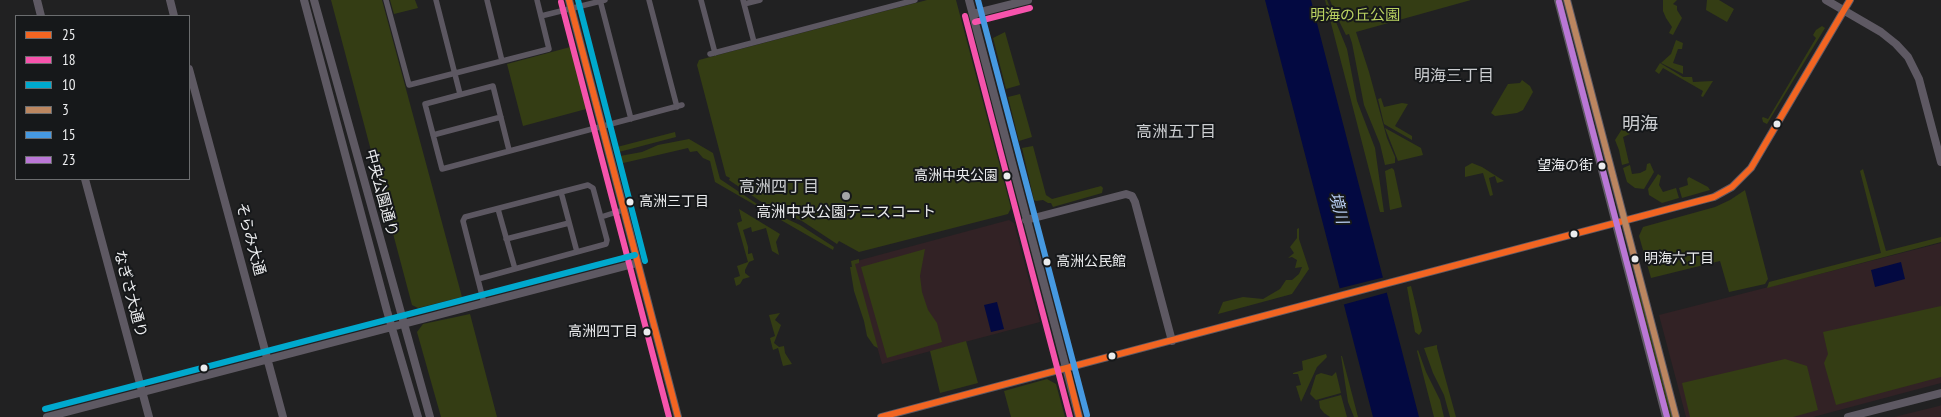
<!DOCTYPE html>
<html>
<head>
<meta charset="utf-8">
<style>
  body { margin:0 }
  #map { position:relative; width:1941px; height:417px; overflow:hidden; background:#212122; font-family:"PT Sans Narrow",sans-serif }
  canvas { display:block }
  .legend { position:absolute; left:15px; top:15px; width:175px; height:165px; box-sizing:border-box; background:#16181a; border:1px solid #6b6d6f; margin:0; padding:6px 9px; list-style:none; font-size:15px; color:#ebecee }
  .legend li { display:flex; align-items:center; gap:10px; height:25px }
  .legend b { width:25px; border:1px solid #6b6d6f }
</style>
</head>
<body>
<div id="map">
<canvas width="1941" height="417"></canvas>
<ul class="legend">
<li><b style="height:6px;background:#f26522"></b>25</li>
<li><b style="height:6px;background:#f653ac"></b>18</li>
<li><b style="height:6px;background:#00a9ce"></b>10</li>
<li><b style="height:6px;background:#bb8660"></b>3</li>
<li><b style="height:6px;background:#4699e1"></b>15</li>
<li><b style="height:6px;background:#ba77d6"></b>23</li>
</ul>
</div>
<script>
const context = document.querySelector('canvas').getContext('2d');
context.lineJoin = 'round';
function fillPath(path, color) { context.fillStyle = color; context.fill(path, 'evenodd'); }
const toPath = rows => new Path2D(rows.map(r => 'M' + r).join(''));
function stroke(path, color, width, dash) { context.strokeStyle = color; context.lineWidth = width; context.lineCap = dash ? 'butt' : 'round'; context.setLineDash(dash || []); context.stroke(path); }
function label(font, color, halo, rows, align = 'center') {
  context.font = font + ' "PT Sans Narrow","Noto Sans JP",sans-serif'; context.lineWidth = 4; context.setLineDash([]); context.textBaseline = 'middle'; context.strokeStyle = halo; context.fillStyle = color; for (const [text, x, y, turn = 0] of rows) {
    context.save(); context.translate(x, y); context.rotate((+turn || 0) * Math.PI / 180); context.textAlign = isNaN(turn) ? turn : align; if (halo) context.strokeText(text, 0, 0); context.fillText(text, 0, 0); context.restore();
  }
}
fillPath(toPath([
  [1009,220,1014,223,1040,322,882,364,853,262],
  [1941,243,1941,383,1813,417,1686,417,1659,315],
  [1941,405,1941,417,1894,417,1939,406]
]), '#322225');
fillPath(toPath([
  [331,0,382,0,462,297,418,308,412,305],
  [390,0,415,0,418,8,394,14],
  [927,0,956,0,1011,208,1008,214,859,252,839,241,837,244,802,221,766,205,729,180,730,178,726,176,697,65,699,60],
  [1325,0,1327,0,1347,49,1357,101,1375,148,1384,212,1380,212],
  [1330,0,1471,0,1356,32,1369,72,1387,138,1395,157,1395,163,1385,165,1380,144,1364,105,1352,43,1349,34,1346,35,1335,13],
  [1663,0,1677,0,1673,4,1677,6,1677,10,1682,18,1673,35,1669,33,1672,27,1666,18,1663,11],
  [1707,0,1719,0,1734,9,1727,22,1706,10],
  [1822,26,1825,28,1767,124,1763,122,1762,118,1763,117,1768,119,1816,38,1813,35,1816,30],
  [1005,32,1020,85,1006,89,993,38],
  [1676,40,1683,43,1682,49,1678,49,1673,63,1683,66,1683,74,1661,63,1671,54],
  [574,46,590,108,523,126,507,64],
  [1660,63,1683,77,1692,77,1693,82,1713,81,1703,97,1701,96,1703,91,1663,68,1659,74,1655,71],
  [1522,80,1530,86,1533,92,1523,110,1517,113,1495,116,1491,113,1508,84,1520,83],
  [1020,94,1032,137,1019,141,1008,97],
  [1381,98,1384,107,1402,103,1408,104,1395,126,1412,136,1412,140,1384,124,1378,99],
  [1385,128,1421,148,1423,155,1398,161],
  [1622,129,1630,134,1623,137,1629,163,1622,165,1619,150,1615,140],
  [675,132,676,137,619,152,614,150,613,145,617,147],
  [689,139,713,153,720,179,763,208,800,225,834,247,833,250,715,182,710,161,703,158,697,151,690,152,688,148,619,164,617,161,620,156,642,152,658,145],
  [1033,146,1046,195,1052,199,1101,186,1103,188,1102,193,1053,207,1051,203,1048,203,1043,200,1036,201,1034,200,1022,148],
  [1472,163,1482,167,1504,181,1497,183,1495,176,1489,178,1493,195,1490,196,1483,173,1465,177,1465,167],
  [1650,163,1654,172,1644,189,1635,188,1627,182,1623,168,1630,165,1632,174,1640,173,1646,170,1647,164],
  [1392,168,1394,170,1402,207,1390,210,1385,171],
  [1863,169,1886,251,1941,237,1941,242,1767,288,1769,282,1881,253,1860,171],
  [1658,174,1661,176,1659,185,1663,192,1676,188,1679,198,1662,203,1649,195,1648,189],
  [1689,177,1708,187,1710,190,1682,198,1679,188,1688,185,1687,179],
  [1745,190,1768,279,1765,284,1729,292,1720,261,1651,278,1639,236,1643,227,1715,207,1730,200],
  [739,209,780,234,776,242,779,255,772,251,766,228,752,232,751,227,743,230,748,247,748,254,752,253,754,260,749,262,745,270,745,273,750,277,743,279,740,284,736,286,734,278,740,276,737,266,748,262,737,223,742,221],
  [1299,228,1299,239,1309,269,1292,294,1218,314,1223,302,1243,297,1263,299,1280,289,1286,280,1292,280,1299,274,1302,267,1295,268,1297,260,1292,257,1288,258,1294,253,1290,247,1297,238,1297,229],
  [925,249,920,276,922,292,928,310,937,323,942,342,887,358,861,267],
  [859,259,859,263,855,264,878,348,874,346,867,336,864,321,854,291,850,267,852,267,851,261],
  [1635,273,1673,417,1670,417,1639,299],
  [1411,286,1422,331,1419,335,1415,332,1407,287],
  [1941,306,1941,377,1836,405,1824,363,1828,354,1823,332],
  [780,313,775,320,781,325,774,343,779,347,784,346,785,353,792,364,783,366,778,348,773,350,770,338,775,336,769,315],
  [470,314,497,417,441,417,417,332,423,324],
  [966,341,978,383,940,393,930,351],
  [1437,345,1437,348,1456,417,1450,417,1444,395,1433,373,1424,348],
  [1418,350,1426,372,1440,400,1444,417,1434,417,1417,351],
  [1326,354,1327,357,1317,367,1301,402,1296,386,1301,385,1298,374,1293,374,1293,373,1303,370,1302,361],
  [1341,356,1342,356,1358,417,1354,417,1348,402],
  [1785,359,1807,366,1818,410,1793,417,1690,417,1682,383],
  [1336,372,1341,393,1316,400,1310,394,1316,375,1321,373,1332,376],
  [1047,379,1056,384,1065,417,1011,417,1004,391],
  [1341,395,1347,417,1330,417,1324,413,1320,408,1319,401]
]), '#343d14');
fillPath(toPath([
  [1265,0,1311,0,1419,417,1373,417],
  [1901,262,1905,279,1875,287,1871,270],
  [997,302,1004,329,991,332,984,305]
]), '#030941');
fillPath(toPath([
  [1385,277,1389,292,1342,305,1337,289]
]), '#212122');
stroke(toPath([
  [386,0,409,85,549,49,537,0],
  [436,0,460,94],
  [487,0,502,61],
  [600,0,631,119],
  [649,0,677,107],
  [701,0,715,53],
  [743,0,754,42],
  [744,4,760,0],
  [541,16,605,0],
  [710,54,915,0],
  [433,135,501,117],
  [509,150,493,86,425,104,442,169,682,105],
  [561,192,577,252],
  [498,209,515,269],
  [601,217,623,210],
  [506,239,569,223],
  [478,279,606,244,607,240,593,188,588,185,465,217,463,221,484,303]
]), '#5c5761', 5.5);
stroke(toPath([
  [37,0,41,16],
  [170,0,174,16],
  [304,0,387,311,418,417],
  [314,0,430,417],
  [569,0,678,417],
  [969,0,1079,417],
  [1558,0,1666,417],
  [1567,0,1676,417],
  [1826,0,1881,32,1896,44,1908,57,1919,79,1941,162],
  [973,14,1028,0],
  [189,69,283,417],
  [85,179,149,417],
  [1026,220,1126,194,1132,196,1135,202,1172,341],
  [47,417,637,263],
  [881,417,1714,197,1732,187,1751,168,1850,0],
  [1848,417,1941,393]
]), '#5e5963', 8);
stroke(toPath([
  [569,0,678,417],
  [1067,368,1079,417],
  [881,417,1714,197,1732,187,1751,168,1850,0]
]), '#f26522', 6);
stroke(toPath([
  [561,2,669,417],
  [965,16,1070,417],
  [975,22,1030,8]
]), '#f653ac', 6);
stroke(toPath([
  [578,0,645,261],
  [45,409,635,255]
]), '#00a9ce', 6);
stroke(toPath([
  [1567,0,1676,417]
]), '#bb8660', 6);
stroke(toPath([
  [978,0,1087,415]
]), '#4699e1', 6);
stroke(toPath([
  [1559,2,1667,417]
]), '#ba77d6', 6);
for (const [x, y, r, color] of [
  [1777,124,4.5,"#ebecee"],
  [1602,166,4.5,"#ebecee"],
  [1007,176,4.5,"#ebecee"],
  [846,196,5,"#a4a5a7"],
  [630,202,4.5,"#ebecee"],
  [1574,234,4.5,"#ebecee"],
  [1635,259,4.5,"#ebecee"],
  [1047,262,4.5,"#ebecee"],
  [647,332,4.5,"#ebecee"],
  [1112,356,4.5,"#ebecee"],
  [204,368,4.5,"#ebecee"]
]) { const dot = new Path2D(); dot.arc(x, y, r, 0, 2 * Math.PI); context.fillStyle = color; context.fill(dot); stroke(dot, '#16181a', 2); }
label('14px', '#ebecee', '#16181a', [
  ["望海の街",1593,166],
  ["高洲中央公園",998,176],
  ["高洲三丁目",639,202,"left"],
  ["明海六丁目",1644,259,"left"],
  ["高洲公民館",1056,262,"left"],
  ["高洲四丁目",638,332]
], 'right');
label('15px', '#bad261', '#16181a', [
  ["明海の丘公園",1355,16]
]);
label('15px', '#ebecee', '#16181a', [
  ["中央公園通り",381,193,75],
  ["そらみ大通",250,239,75],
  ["なぎさ大通り",130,294,75]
]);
label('15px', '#ebecee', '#16181a', [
  ["高洲中央公園テニスコート",846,213]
]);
label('16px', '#ccced1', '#16181a', [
  ["明海三丁目",1454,76],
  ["高洲五丁目",1176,132],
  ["高洲四丁目",779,187]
]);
label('italic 16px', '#b8cdf2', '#16181a', [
  ["境川",1338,208,75]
]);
label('18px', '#ccced1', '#16181a', [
  ["明海",1640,125]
]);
</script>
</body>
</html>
